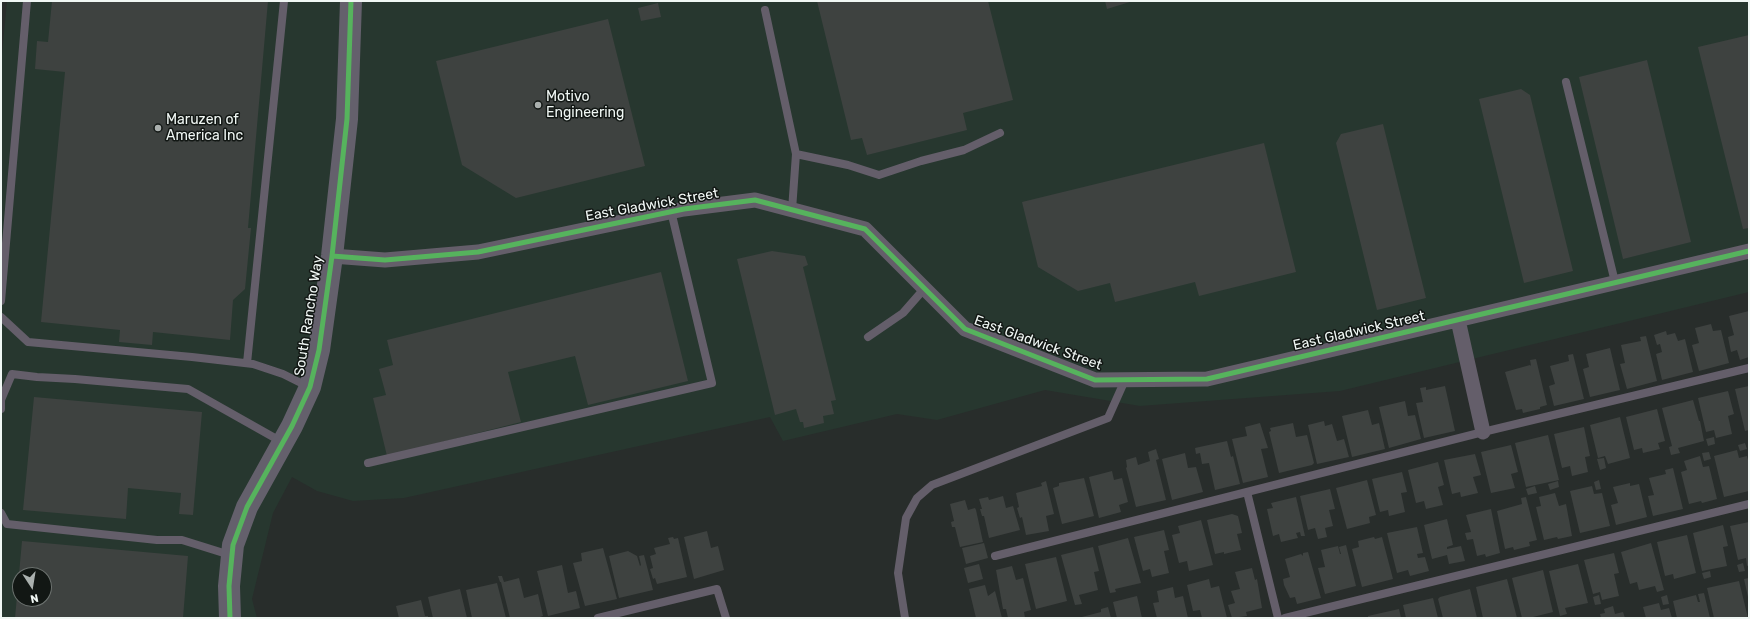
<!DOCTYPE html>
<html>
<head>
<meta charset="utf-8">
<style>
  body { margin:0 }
  #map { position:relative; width:1750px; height:619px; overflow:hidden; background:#282d2b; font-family:Rubik,sans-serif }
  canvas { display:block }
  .frame { position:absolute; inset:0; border:2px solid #f0f7f4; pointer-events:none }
  .north { position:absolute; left:12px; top:567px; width:40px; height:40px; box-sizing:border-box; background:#121714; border:1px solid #6b716e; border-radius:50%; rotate:168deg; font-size:11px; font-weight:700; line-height:16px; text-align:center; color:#f0f7f4 }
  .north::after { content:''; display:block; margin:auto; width:14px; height:18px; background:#aab0ae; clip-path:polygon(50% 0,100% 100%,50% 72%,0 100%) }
</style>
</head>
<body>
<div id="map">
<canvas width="1750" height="619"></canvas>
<div class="frame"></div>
<div class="north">N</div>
</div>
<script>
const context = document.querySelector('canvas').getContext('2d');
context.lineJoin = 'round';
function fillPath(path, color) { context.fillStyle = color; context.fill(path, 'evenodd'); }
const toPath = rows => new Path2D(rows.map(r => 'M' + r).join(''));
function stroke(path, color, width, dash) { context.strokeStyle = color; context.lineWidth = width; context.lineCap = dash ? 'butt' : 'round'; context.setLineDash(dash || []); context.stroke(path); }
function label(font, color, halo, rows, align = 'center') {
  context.font = font + ' Rubik,sans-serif'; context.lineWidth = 3; context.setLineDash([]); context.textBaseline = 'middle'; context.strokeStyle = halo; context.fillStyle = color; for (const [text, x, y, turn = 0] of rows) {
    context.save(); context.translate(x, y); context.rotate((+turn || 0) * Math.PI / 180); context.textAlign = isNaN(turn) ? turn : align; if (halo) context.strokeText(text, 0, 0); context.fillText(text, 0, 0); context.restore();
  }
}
fillPath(toPath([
  [7,1,1749,1,1749,292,1340,391,1140,406,1045,390,937,420,897,414,783,441,770,417,404,498,353,501,317,491,292,477,273,513,252,599,257,618,1,618,1,65],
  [20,575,44,575,44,599,20,599]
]), '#27372f');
fillPath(toPath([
  [52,1,268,1,248,228,251,228,245,289,233,300,230,340,153,332,152,345,119,342,120,330,41,322,65,72,35,69,37,41,48,42],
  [817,1,988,1,1013,100,963,113,967,130,867,155,862,138,851,140],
  [1105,1,1133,1,1107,9],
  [658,3,661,17,641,21,638,8],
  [608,19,645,166,516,198,462,165,436,61],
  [1749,35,1749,228,1743,229,1698,47],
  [1647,60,1691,242,1623,259,1579,77],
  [1521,89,1530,95,1573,271,1524,283,1479,99],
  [1383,124,1426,298,1377,310,1336,143,1341,134],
  [1264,143,1296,272,1199,296,1195,282,1115,302,1110,283,1078,291,1038,267,1022,202],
  [772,251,805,256,808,265,803,267,836,400,831,401,834,414,823,416,824,423,804,428,803,422,800,422,796,409,775,415,737,259],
  [661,272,688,381,588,405,575,356,508,372,521,422,387,456,373,398,386,395,379,369,393,365,387,340],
  [1749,311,1749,357,1740,360,1737,350,1731,352,1728,337,1734,335,1729,316],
  [1711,324,1713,331,1721,330,1729,363,1699,371,1692,345,1699,343,1695,328],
  [1666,331,1667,335,1675,333,1678,341,1685,339,1693,372,1662,380,1656,354,1662,352,1660,344,1657,345,1654,335],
  [1646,336,1657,381,1627,389,1620,364,1625,363,1621,345,1641,341,1640,337],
  [1610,348,1620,390,1590,397,1583,369,1589,367,1586,354],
  [1573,354,1584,399,1554,406,1549,386,1555,384,1550,366,1569,361,1568,355],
  [1536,359,1547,405,1540,407,1540,409,1523,413,1522,409,1516,410,1505,372,1530,365,1531,366,1530,360],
  [1445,386,1455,431,1424,438,1416,403,1423,402,1420,388,1426,387,1426,390],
  [1749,386,1749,430,1745,431,1735,389],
  [1728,391,1734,414,1728,416,1732,434,1716,438,1714,430,1706,432,1698,398],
  [34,397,202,412,193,515,179,514,181,493,128,488,126,519,23,510],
  [1693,400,1699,421,1700,421,1704,441,1678,448,1680,453,1671,455,1669,447,1672,446,1662,408],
  [1405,401,1408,416,1415,415,1421,439,1389,448,1379,407],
  [1657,409,1665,441,1658,443,1660,449,1643,453,1642,448,1634,450,1626,417],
  [1368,410,1372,425,1379,423,1385,449,1352,457,1342,416],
  [1620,417,1630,458,1608,464,1605,456,1598,458,1590,425],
  [1324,421,1325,426,1332,424,1337,441,1344,439,1349,457,1317,464,1308,425],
  [1260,423,1268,448,1261,449,1268,477,1243,483,1232,439,1247,436,1245,427],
  [1293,423,1296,437,1307,435,1314,463,1312,465,1279,473,1269,432,1271,431,1270,428],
  [1584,427,1590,456,1585,457,1588,472,1572,476,1570,466,1562,468,1554,434],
  [1548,435,1559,480,1526,487,1515,443],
  [1714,437,1715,444,1708,446,1706,439],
  [1227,441,1231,457,1233,456,1240,484,1215,490,1209,463,1202,464,1200,453,1196,454,1195,448],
  [1745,443,1747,449,1740,451,1738,445],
  [1511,445,1518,472,1511,474,1515,488,1491,493,1481,452],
  [1156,449,1159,459,1156,460,1166,500,1136,507,1126,468,1127,467,1126,460,1136,457,1138,465,1150,461,1148,452],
  [1737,450,1739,458,1747,456,1749,464,1749,491,1724,497,1714,456],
  [1709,452,1711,459,1704,461,1702,453],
  [1185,453,1188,468,1196,467,1203,492,1172,500,1162,459],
  [1475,454,1481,475,1473,477,1478,493,1461,497,1460,492,1452,494,1444,460],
  [1700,456,1703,467,1709,466,1717,499,1702,503,1701,501,1689,504,1681,472,1687,470,1684,461],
  [1604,458,1606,468,1600,470,1597,459],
  [1438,462,1444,485,1438,487,1443,505,1426,509,1424,501,1416,503,1408,470],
  [1673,468,1683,509,1653,516,1648,496,1654,495,1649,478,1666,474,1665,470],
  [1112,471,1114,480,1122,478,1128,502,1119,505,1121,512,1099,518,1089,477],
  [1402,472,1407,492,1401,493,1405,512,1389,516,1388,510,1380,512,1372,479],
  [1084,478,1094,516,1062,524,1053,488,1059,486,1059,483],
  [1367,480,1376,515,1369,517,1370,523,1347,529,1336,488],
  [1599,480,1601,489,1596,490,1594,482],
  [1046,481,1054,514,1046,516,1049,531,1026,535,1022,517,1020,518,1017,508,1019,507,1016,493,1042,486,1041,483],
  [1558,481,1559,487,1550,490,1548,484],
  [1630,483,1630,486,1639,484,1647,517,1616,525,1611,505,1618,503,1613,487],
  [1535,486,1537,493,1528,495,1526,489],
  [1592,486,1594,494,1602,493,1610,526,1580,533,1570,491],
  [1330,489,1335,509,1329,510,1333,526,1325,528,1327,537,1318,539,1315,528,1308,530,1300,496],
  [1555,493,1559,506,1566,504,1572,536,1558,539,1557,537,1544,540,1536,507,1541,506,1539,497],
  [1003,496,1006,508,1013,506,1020,530,989,538,984,516,982,516,980,509,982,509,979,499,988,497,989,500],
  [1296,497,1305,536,1301,536,1300,532,1296,533,1298,538,1281,542,1279,534,1273,536,1267,509,1273,508,1271,503],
  [1526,497,1537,540,1529,542,1530,546,1514,550,1513,547,1505,549,1497,511,1522,504,1521,498],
  [965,500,968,510,975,508,976,510,983,542,960,547,955,527,952,527,951,522,954,521,950,504],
  [1491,509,1500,553,1486,557,1485,554,1477,556,1473,539,1467,540,1465,533,1471,532,1466,515],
  [1232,514,1238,516,1242,533,1237,534,1241,550,1224,554,1224,552,1215,554,1207,520],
  [1447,519,1453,545,1447,547,1447,549,1461,546,1465,561,1449,564,1447,555,1432,559,1424,525],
  [1201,520,1213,565,1189,571,1187,561,1179,563,1172,535,1180,533,1178,526],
  [1749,522,1749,565,1747,566,1746,558,1738,560,1730,526],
  [1723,525,1728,546,1723,547,1727,566,1702,571,1693,533],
  [1417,527,1423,553,1417,554,1418,558,1425,557,1429,571,1410,576,1408,570,1397,573,1387,533],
  [1164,530,1169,550,1164,551,1169,573,1152,577,1150,569,1143,571,1134,537],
  [707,531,711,548,718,546,724,570,694,579,684,537],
  [1687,535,1696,573,1674,579,1673,574,1665,576,1657,542],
  [673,537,674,539,678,538,687,577,657,584,655,578,653,579,650,569,653,568,650,556,656,554,654,548,670,544,668,538],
  [1374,537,1375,539,1382,537,1393,579,1362,587,1352,549,1359,547,1358,541],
  [1128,538,1141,583,1115,589,1116,592,1110,593,1098,546],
  [22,541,188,556,183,618,15,618],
  [20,575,44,575,44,599,20,599],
  [984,543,988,558,966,564,962,548],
  [1651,543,1664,590,1657,592,1655,586,1639,590,1637,582,1630,584,1621,552],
  [1346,545,1356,586,1325,594,1318,568,1325,567,1321,550,1338,546,1340,554,1341,554,1339,547],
  [1093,547,1099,571,1094,572,1098,590,1079,595,1082,604,1075,605,1061,555],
  [603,548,617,599,585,606,573,563,582,561,581,553],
  [628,551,637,556,640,566,641,565,639,556,644,555,653,590,619,598,609,556],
  [1308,552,1321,598,1297,604,1295,597,1290,598,1284,585,1283,579,1290,577,1285,559,1301,554,1303,556,1303,553],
  [1614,553,1619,573,1614,574,1619,596,1602,600,1600,592,1593,594,1584,560],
  [1056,557,1067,601,1036,609,1025,564],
  [1743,563,1745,571,1739,572,1737,565],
  [979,564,983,579,968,583,964,568],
  [1578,564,1588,603,1565,608,1567,614,1560,616,1549,571],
  [562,565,568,593,576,591,580,608,548,616,537,571],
  [1012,566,1016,580,1023,578,1031,610,1024,612,1025,618,1008,618,1006,609,1003,609,996,570],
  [1252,568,1255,580,1257,579,1262,608,1246,612,1247,616,1232,618,1228,605,1235,603,1231,591,1240,589,1235,572],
  [1543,570,1553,612,1529,618,1522,618,1512,578],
  [1710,571,1711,577,1704,579,1702,573],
  [498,576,502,576,504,582,519,578,524,598,538,594,543,616,537,618,510,618,501,582,500,582],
  [1749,578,1749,597,1748,597,1744,579],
  [1209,579,1211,588,1219,586,1227,618,1202,618,1200,610,1193,611,1187,585],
  [1507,579,1517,618,1483,618,1476,587],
  [1739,581,1748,618,1714,618,1707,588],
  [497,583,506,618,472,618,466,590],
  [985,585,988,596,995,591,1002,618,976,618,969,589],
  [1173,587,1175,598,1183,596,1188,618,1157,618,1153,603,1159,602,1157,591],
  [460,589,467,618,433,618,428,597],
  [1470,589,1477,618,1443,618,1438,599,1440,597],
  [1704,593,1710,618,1677,618,1673,601,1696,595,1698,602,1700,602,1698,594],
  [1599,595,1601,604,1595,605,1593,597],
  [1667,595,1669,604,1663,605,1661,597],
  [1137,596,1142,618,1117,618,1113,602],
  [1433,598,1438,618,1406,618,1403,605],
  [421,600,425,616,428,616,428,618,399,618,396,606],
  [1659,603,1661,610,1669,608,1672,618,1646,618,1643,607],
  [1613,606,1615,614,1623,612,1625,618,1601,618,1600,614,1605,613,1604,609],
  [1108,607,1111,618,1078,618,1101,612,1101,609],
  [1399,609,1401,618,1368,618,1368,616]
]), '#3e4240');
stroke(toPath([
  [765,10,796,154,792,210],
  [1566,82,1615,282],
  [796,154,848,165,879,175,921,161,964,150,1000,133],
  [1,301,27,1],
  [1,317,28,342,192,357,253,364,283,374,309,387],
  [868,337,903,313,924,289],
  [247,363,284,1],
  [1,409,1,400,12,374,37,377,75,379,188,389,282,442],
  [368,463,712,383,671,211],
  [1247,492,1278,618],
  [1,513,7,524,157,540,182,540,230,555],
  [995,556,1483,432,1749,368],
  [598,618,717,589,726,618],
  [905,618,898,573,906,518,917,498,932,485,1108,418,1125,380],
  [1285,618,1749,504]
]), '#645e6a', 8);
stroke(toPath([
  [332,256,385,260,478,252,684,209,755,200,865,229,965,329,1095,380,1207,379,1749,251],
  [1458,320,1483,432]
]), '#645e6a', 15);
stroke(toPath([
  [230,618,229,586,233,545,247,507,292,426,310,387,319,350,332,256,347,119,351,1]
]), '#64606c', 22);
stroke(toPath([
  [332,256,385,260,478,252,684,209,755,200,865,229,965,329,1095,380,1207,379,1749,251],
  [230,618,229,586,233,545,247,507,292,426,310,387,319,350,332,256,347,119,351,1]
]), '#56b35d', 5);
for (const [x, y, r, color] of [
  [538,105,4,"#aab0ae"],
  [158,128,4,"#aab0ae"]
]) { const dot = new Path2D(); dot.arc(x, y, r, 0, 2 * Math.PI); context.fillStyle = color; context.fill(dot); stroke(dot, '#121714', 1.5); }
label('14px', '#f0f7f4', '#121714', [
  ["Motivo",546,97],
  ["Engineering",546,113],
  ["Maruzen of",166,120],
  ["America Inc",166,136]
], 'left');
label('14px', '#f0f7f4', '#121714', [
  ["East Gladwick Street",652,205,-10],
  ["South Rancho Way",309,316,-81],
  ["East Gladwick Street",1359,331,-13],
  ["East Gladwick Street",1038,343,20]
]);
</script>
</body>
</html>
